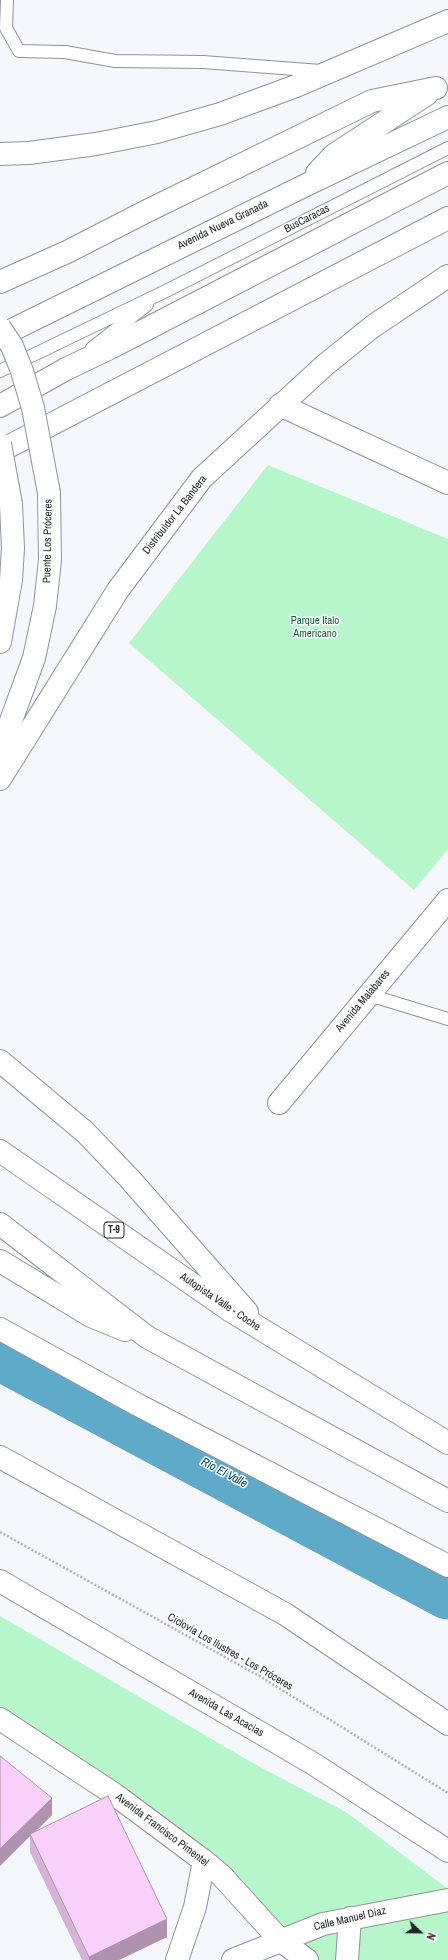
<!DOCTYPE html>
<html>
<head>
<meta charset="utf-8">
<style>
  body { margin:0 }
  #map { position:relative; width:448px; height:1960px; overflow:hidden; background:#f4f7fb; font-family:"Archivo Narrow",sans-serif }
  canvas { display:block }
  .north { position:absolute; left:400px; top:1912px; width:40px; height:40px; -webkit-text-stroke:3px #fff; paint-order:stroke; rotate:112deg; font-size:11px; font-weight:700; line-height:16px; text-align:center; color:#222324 }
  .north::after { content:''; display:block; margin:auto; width:14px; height:18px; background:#222324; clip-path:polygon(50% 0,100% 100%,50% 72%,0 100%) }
</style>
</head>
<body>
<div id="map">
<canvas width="448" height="1960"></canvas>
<div class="north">N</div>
</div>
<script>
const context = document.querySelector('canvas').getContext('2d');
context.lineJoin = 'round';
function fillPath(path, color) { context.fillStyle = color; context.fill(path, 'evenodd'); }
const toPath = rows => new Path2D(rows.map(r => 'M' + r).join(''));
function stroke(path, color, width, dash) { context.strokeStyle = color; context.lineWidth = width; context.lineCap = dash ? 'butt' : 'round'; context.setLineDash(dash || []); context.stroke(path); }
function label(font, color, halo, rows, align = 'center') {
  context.font = font + ' "Archivo Narrow",sans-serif'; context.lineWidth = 3; context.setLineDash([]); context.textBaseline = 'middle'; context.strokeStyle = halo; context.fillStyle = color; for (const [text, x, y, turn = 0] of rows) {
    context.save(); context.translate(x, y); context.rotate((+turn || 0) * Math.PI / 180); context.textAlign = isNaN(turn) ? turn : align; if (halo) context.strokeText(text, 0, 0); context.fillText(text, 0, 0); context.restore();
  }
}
fillPath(toPath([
  [268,465,448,539,448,849,414,890,129,643],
  [0,1616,258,1766,346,1812,448,1889,448,1960,314,1960,77,1766,0,1706]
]), '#b7f5ca');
stroke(toPath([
  [0,1354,448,1593]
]), '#5fa9c9', 53);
const lane = toPath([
  [7,0,6,28,19,51,65,52,115,61,203,62,321,71],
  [92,348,147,305],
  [0,371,166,291,448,148],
  [369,995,448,1019]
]);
const street = toPath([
  [280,405,448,483],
  [279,1103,448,900],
  [0,1719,114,1794,204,1861,221,1875,280,1940,307,1960]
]);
const secondary = toPath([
  [0,154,29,153,96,144,157,132,220,114,296,86,448,21],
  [317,173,334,155,427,94],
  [0,282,67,252,147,211,372,101,436,88],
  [0,336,308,184,448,117],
  [66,369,110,348,448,173],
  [0,451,448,218],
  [0,642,11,580,13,548,11,504],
  [0,756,8,729,34,658,45,606,50,560,49,493],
  [0,779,118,590,202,478,325,365,372,327,448,276],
  [0,1457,285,1614,448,1724],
  [0,1581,312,1763,448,1851],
  [177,1960,195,1907,204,1861],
  [233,1960,323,1924,448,1900],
  [347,1960,350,1918]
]);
const highway = toPath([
  [0,406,66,369],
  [0,1061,85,1132,129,1178,247,1312],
  [0,1151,228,1309,448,1443],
  [0,1224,147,1337,448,1501],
  [0,1261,91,1316,125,1330],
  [0,1329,138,1405,448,1566]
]);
stroke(lane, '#909396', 14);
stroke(street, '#909396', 24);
stroke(secondary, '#909396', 24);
stroke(highway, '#909396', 24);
stroke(toPath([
  [0,1532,261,1677,448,1793]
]), '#b0b2b5', 2.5, [2, 2]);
stroke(lane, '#fff', 12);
stroke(street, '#fff', 22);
stroke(secondary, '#fff', 22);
stroke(highway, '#fff', 22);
const secondaryBridge = toPath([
  [0,328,12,346,22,371,33,408,49,493],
  [0,444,11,504]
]);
stroke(secondaryBridge, '#909396', 24, []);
stroke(secondaryBridge, '#fff', 22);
fillPath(toPath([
  [0,1756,52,1815,35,1832,167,1937,119,1960,82,1960,30,1852,30,1836,0,1866]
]), '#d6b3d6');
fillPath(toPath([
  [52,1798,52,1815,31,1836,30,1834,30,1836,0,1866,0,1849],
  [167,1919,167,1937,119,1960,89,1960,89,1957]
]), '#ae92ae');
const building = toPath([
  [0,1756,52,1798,0,1849,0,1756],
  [108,1796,167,1919,89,1957,30,1834,108,1796]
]);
fillPath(building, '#f9d0f9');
stroke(building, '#ae92ae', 1);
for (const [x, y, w] of [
  [114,1230,20]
]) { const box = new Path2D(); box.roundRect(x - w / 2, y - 8, w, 16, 3); context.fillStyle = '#fff'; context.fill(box); stroke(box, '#222324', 1); }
label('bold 10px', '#222324', null, [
  ["T-9",114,1230]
]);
label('11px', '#222324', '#fff', [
  ["BusCaracas",307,219,-27],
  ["Avenida Nueva Granada",223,225,-26],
  ["Distribuidor La Bandera",175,515,-52],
  ["Puente Los Próceres",48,541,-89],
  ["Avenida Malabares",363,1001,-50],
  ["Autopista Valle - Coche",220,1302,34],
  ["Ciclovía Los Ilustres - Los Próceres",230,1652,30],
  ["Avenida Las Acacias",226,1713,30],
  ["Avenida Francisco Pimentel",162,1830,37],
  ["Calle Manuel Díaz",350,1919,-13]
]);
label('11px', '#125932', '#fff', [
  ["Parque Italo",315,621],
  ["Americano",315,634]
]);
label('italic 12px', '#00445a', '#fff', [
  ["Río El Valle",224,1473,28]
]);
</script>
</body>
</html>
